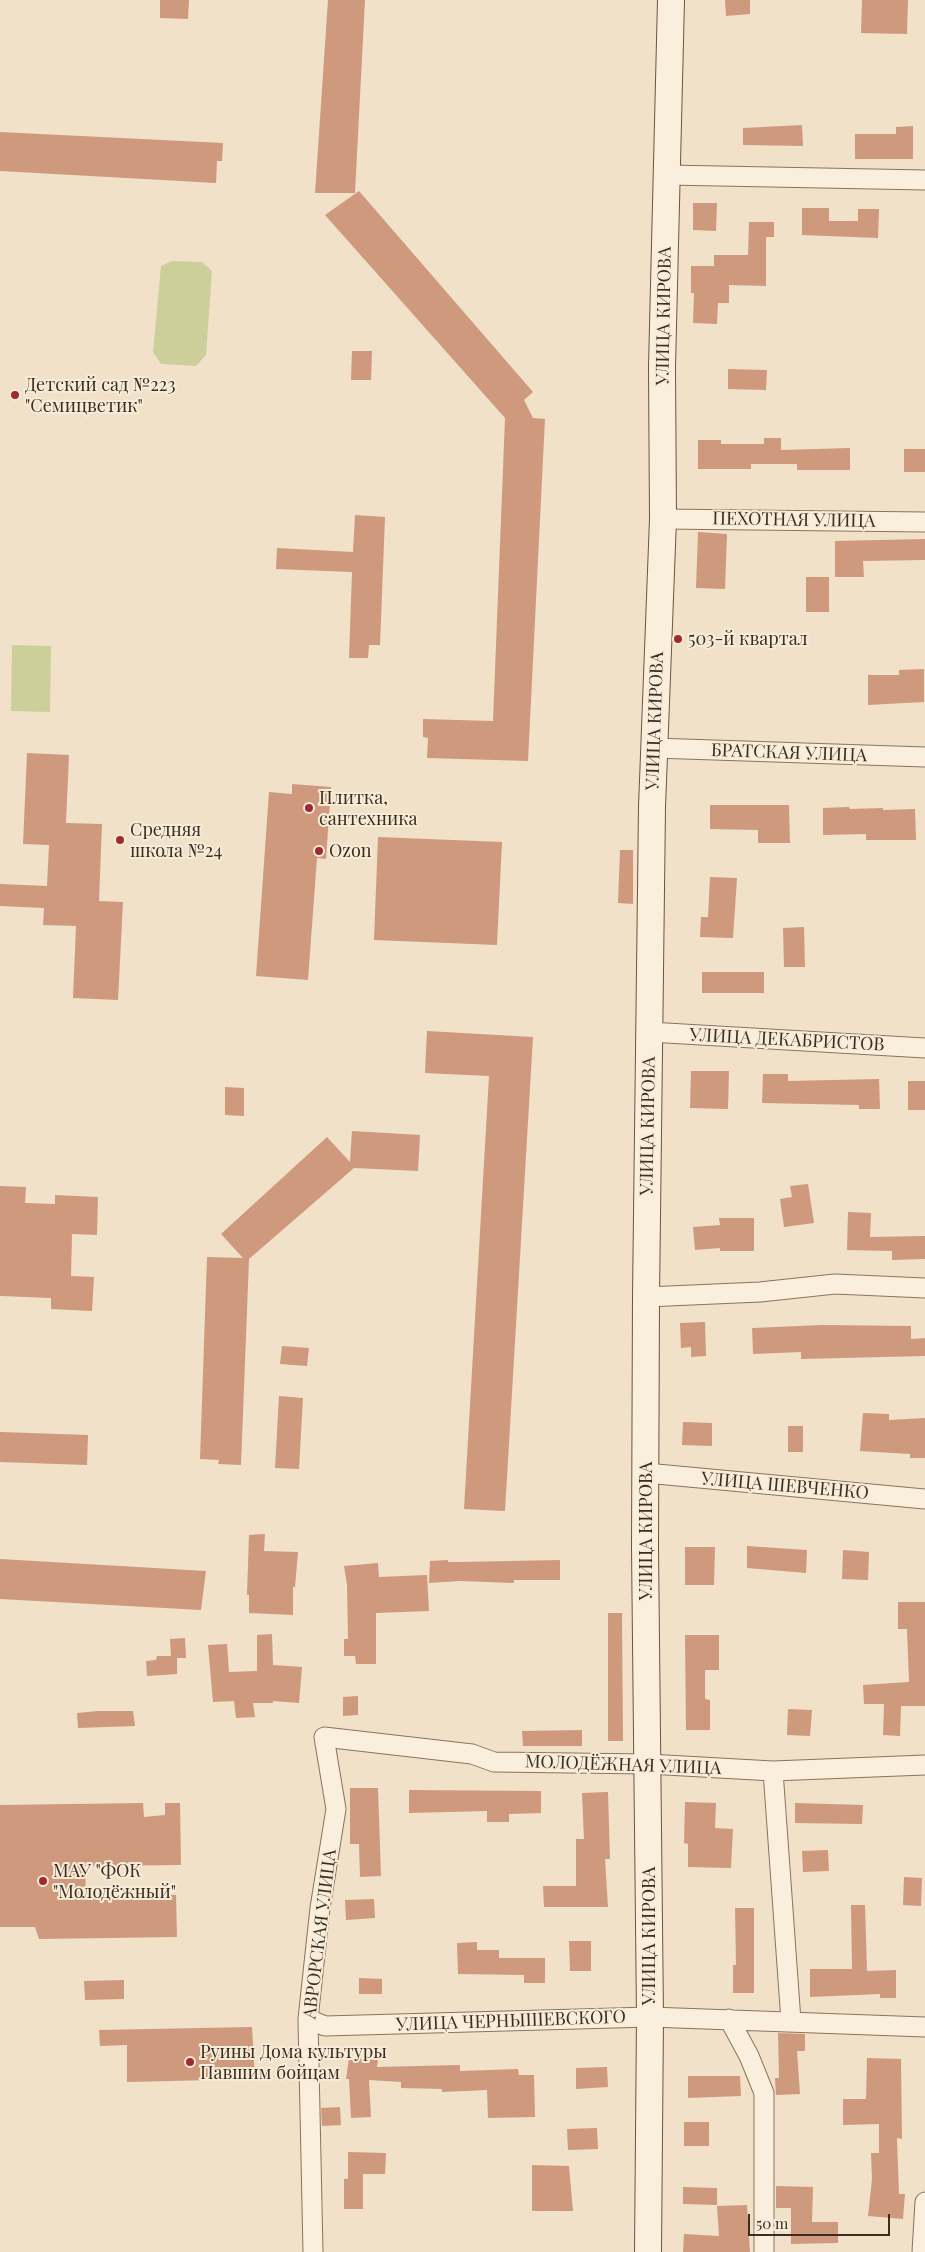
<!DOCTYPE html>
<html>
<head>
<meta charset="utf-8">
<style>
  body { margin:0 }
  #map { position:relative; width:925px; height:2252px; overflow:hidden; background:#f0e1c8; font-family:"Playfair Display",serif }
  canvas { display:block }
  .scale { position:absolute; left:748px; top:2214px; width:142px; height:22px; box-sizing:border-box; border:2px solid #3d2c20; border-top:0; padding-left:6px; font-size:15px; line-height:18px; white-space:nowrap; color:#3d2c20; -webkit-text-stroke:4px #f7ecd8; paint-order:stroke }
</style>
</head>
<body>
<div id="map">
<canvas width="925" height="2252"></canvas>
<div class="scale">50 m</div>
</div>
<script>
const context = document.querySelector('canvas').getContext('2d');
context.lineJoin = 'round';
function fillPath(path, color) { context.fillStyle = color; context.fill(path, 'evenodd'); }
const toPath = rows => new Path2D(rows.map(r => 'M' + r).join(''));
function stroke(path, color, width, dash) { context.strokeStyle = color; context.lineWidth = width; context.lineCap = dash ? 'butt' : 'round'; context.setLineDash(dash || []); context.stroke(path); }
function label(font, color, halo, rows, align = 'center') {
  context.font = font + ' "Playfair Display",serif'; context.lineWidth = 4; context.setLineDash([]); context.textBaseline = 'middle'; context.strokeStyle = halo; context.fillStyle = color; for (const [text, x, y, turn = 0] of rows) {
    context.save(); context.translate(x, y); context.rotate((+turn || 0) * Math.PI / 180); context.textAlign = isNaN(turn) ? turn : align; if (halo) context.strokeText(text, 0, 0); context.fillText(text, 0, 0); context.restore();
  }
}
fillPath(toPath([
  [172,261,202,262,212,271,206,355,196,366,161,364,153,352,161,266],
  [12,645,51,646,50,712,11,711]
]), '#cdcf9b');
fillPath(toPath([
  [160,0,189,0,188,19,160,18],
  [328,0,365,0,355,193,315,193],
  [725,0,750,0,750,14,726,16],
  [862,0,908,0,907,34,861,33],
  [802,125,803,146,743,145,743,128],
  [913,126,913,159,855,159,855,134,896,134,896,127],
  [0,132,223,143,222,161,217,161,216,183,0,171],
  [359,191,533,392,524,400,533,418,545,419,528,761,427,758,428,738,423,737,423,719,493,721,505,418,325,215],
  [693,203,717,203,716,231,693,230],
  [802,208,829,208,829,221,858,221,858,209,879,209,878,238,802,235],
  [749,222,774,222,774,237,766,237,766,286,729,285,729,303,718,303,717,324,693,323,694,293,691,293,691,266,714,266,714,255,748,255],
  [352,351,372,351,371,380,351,380],
  [728,369,767,370,766,390,728,389],
  [764,438,781,438,781,450,850,448,850,470,797,470,797,464,751,464,751,469,698,469,698,440,721,440,721,444,764,444],
  [904,449,925,449,925,472,904,472],
  [355,515,385,517,380,645,369,645,368,658,349,658,352,572,276,569,277,548,353,552],
  [698,532,727,534,725,589,696,588],
  [925,539,925,560,863,561,864,577,835,577,835,541],
  [806,577,829,577,829,612,806,612],
  [924,669,924,702,868,705,868,675,899,675,899,670],
  [27,753,69,755,66,823,102,824,99,901,123,902,118,1000,73,998,76,926,43,925,44,908,0,906,0,884,47,886,49,845,23,844],
  [292,784,331,787,326,859,317,858,308,980,256,976,269,792,292,794],
  [710,805,789,805,790,843,758,843,758,830,710,829],
  [849,807,850,809,883,808,883,810,915,809,916,840,866,840,866,834,823,835,823,808],
  [378,837,502,842,497,945,374,940],
  [620,850,633,850,633,904,618,903],
  [710,877,737,878,733,938,700,937,701,917,708,917],
  [804,927,805,967,784,967,783,928],
  [702,972,764,972,764,993,702,993],
  [427,1031,533,1037,505,1511,464,1509,489,1076,425,1073],
  [691,1071,729,1071,728,1109,690,1108],
  [763,1074,788,1074,788,1081,879,1079,880,1109,859,1109,859,1105,762,1103],
  [908,1081,925,1081,925,1110,908,1110],
  [225,1087,244,1088,244,1116,225,1115],
  [352,1131,420,1135,418,1171,354,1168,249,1259,241,1465,218,1464,219,1460,200,1459,207,1257,243,1258,221,1234,327,1137,350,1162],
  [808,1184,814,1223,784,1227,780,1199,792,1197,790,1186],
  [0,1186,26,1187,25,1203,55,1204,55,1195,98,1197,97,1235,72,1234,71,1276,94,1277,92,1311,51,1309,51,1298,0,1296],
  [848,1212,871,1213,870,1237,925,1236,925,1259,892,1260,892,1251,847,1250],
  [719,1218,754,1218,754,1251,720,1251,720,1248,695,1250,693,1227,720,1225],
  [705,1322,706,1356,691,1357,691,1347,681,1348,680,1323],
  [822,1325,911,1326,911,1339,925,1338,925,1356,801,1359,801,1352,753,1354,752,1328],
  [282,1346,309,1348,307,1366,280,1364],
  [279,1396,303,1398,299,1469,275,1468],
  [863,1413,889,1414,889,1420,925,1418,925,1458,910,1458,910,1454,860,1451],
  [683,1422,712,1423,712,1446,682,1445],
  [788,1426,803,1426,803,1452,788,1452],
  [0,1432,88,1435,87,1465,0,1462],
  [265,1534,264,1551,298,1552,295,1587,293,1587,293,1615,249,1613,249,1595,247,1595,249,1535],
  [747,1546,807,1550,806,1573,747,1568],
  [685,1547,715,1547,714,1585,685,1585],
  [843,1550,869,1552,868,1580,842,1579],
  [0,1559,206,1571,201,1610,0,1599],
  [448,1560,448,1562,460,1562,560,1560,560,1580,514,1580,514,1583,460,1581,429,1583,430,1561],
  [378,1563,379,1577,427,1575,429,1611,376,1613,376,1664,356,1664,355,1656,344,1656,344,1639,348,1639,347,1585,344,1566],
  [898,1602,925,1602,925,1706,901,1706,900,1736,883,1735,884,1704,864,1704,863,1685,909,1682,907,1629,898,1629],
  [608,1613,622,1613,623,1741,608,1741],
  [272,1634,273,1665,302,1667,299,1703,273,1701,273,1703,253,1703,255,1717,236,1718,234,1701,213,1702,208,1645,227,1644,229,1672,257,1671,257,1635],
  [685,1635,719,1635,719,1670,705,1670,705,1699,710,1700,710,1730,686,1730],
  [185,1638,186,1658,177,1658,177,1674,147,1676,146,1661,156,1660,157,1656,171,1656,170,1639],
  [358,1696,358,1715,343,1716,343,1697],
  [788,1709,812,1710,810,1736,787,1735],
  [98,1711,133,1711,135,1726,78,1728,77,1713],
  [582,1730,582,1746,523,1746,522,1731],
  [350,1788,378,1788,381,1876,360,1877,359,1844,350,1844],
  [409,1790,541,1791,541,1813,509,1814,509,1822,487,1822,487,1811,409,1813],
  [608,1792,610,1859,605,1859,608,1907,544,1907,543,1886,576,1886,576,1839,584,1839,582,1793],
  [685,1802,716,1803,715,1828,733,1829,731,1868,688,1867,688,1844,684,1843],
  [143,1803,144,1817,165,1815,165,1803,180,1803,181,1865,85,1866,86,1896,176,1895,177,1937,39,1939,35,1927,0,1927,0,1805],
  [795,1803,863,1805,862,1824,795,1823],
  [828,1850,829,1871,803,1872,802,1851],
  [904,1877,922,1878,921,1906,903,1905],
  [374,1899,375,1918,346,1920,345,1900],
  [851,1905,865,1905,867,1971,896,1970,896,1998,880,1998,880,1994,810,1997,810,1969,852,1969],
  [735,1908,754,1908,754,1993,733,1993,733,1965,736,1965],
  [569,1941,591,1941,591,1971,570,1971],
  [477,1942,477,1950,499,1950,499,1958,545,1958,545,1983,524,1983,524,1975,458,1974,457,1943],
  [359,1978,382,1979,382,1994,359,1994],
  [124,1980,124,1999,85,2000,84,1981],
  [252,2027,255,2079,127,2082,127,2045,100,2046,99,2030],
  [778,2033,805,2034,805,2051,797,2051,800,2094,776,2095,775,2078,779,2078],
  [349,2058,378,2060,377,2067,460,2065,460,2071,518,2069,519,2075,534,2075,535,2117,488,2118,487,2090,442,2092,442,2089,401,2088,401,2082,369,2080,371,2117,351,2118,349,2079,346,2079],
  [867,2058,901,2059,902,2139,897,2138,899,2194,905,2194,903,2219,868,2216,872,2179,871,2153,879,2153,879,2124,843,2125,843,2099,866,2099],
  [607,2067,608,2087,576,2089,576,2068],
  [688,2076,740,2076,741,2096,688,2098],
  [340,2107,341,2125,322,2126,321,2108],
  [684,2122,709,2122,709,2146,684,2146],
  [597,2128,598,2149,568,2150,567,2129],
  [348,2152,386,2153,385,2174,363,2174,363,2209,344,2209,344,2179,348,2179],
  [532,2165,569,2166,573,2211,532,2211],
  [776,2186,813,2187,812,2222,838,2222,838,2243,791,2244,791,2208,776,2208],
  [683,2187,717,2188,717,2205,683,2204],
  [747,2205,750,2252,683,2252,684,2234,719,2236,717,2206]
]), '#cf997d');
const minor = toPath([
  [667,175,925,180],
  [663,519,925,522],
  [654,748,925,757],
  [649,1032,925,1048],
  [646,1297,760,1292,835,1284,925,1288],
  [646,1473,925,1499],
  [773,1771,791,2021],
  [308,2019,325,2026,650,2017,925,2027],
  [729,2019,749,2056,764,2093,764,2252],
  [313,2252,308,2019,320,1908,336,1809,324,1737,472,1754,494,1762,648,1764,773,1771,925,1765],
  [922,2252,925,2202]
]);
const secondary = toPath([
  [648,2252,650,2017,645,1547,646,1297,652,807,663,519,662,367,671,0]
]);
stroke(minor, '#8d725c', 21);
stroke(secondary, '#6f533f', 28);
stroke(minor, '#faefdc', 19);
stroke(secondary, '#faefdc', 26);
for (const [x, y, r, color] of [
  [15,395,5,"#9e2a33"],
  [678,639,5,"#9e2a33"],
  [309,808,5,"#9e2a33"],
  [120,840,5,"#9e2a33"],
  [319,851,5,"#9e2a33"],
  [43,1881,5,"#9e2a33"],
  [190,2062,5,"#9e2a33"]
]) { const dot = new Path2D(); dot.arc(x, y, r, 0, 2 * Math.PI); context.fillStyle = color; context.fill(dot); stroke(dot, '#f7ecd8', 2); }
label('18px', '#3d2c20', '#f7ecd8', [
  ["УЛИЦА КИРОВА",664,316,-89],
  ["ПЕХОТНАЯ УЛИЦА",794,520,1],
  ["УЛИЦА КИРОВА",655,721,-88],
  ["БРАТСКАЯ УЛИЦА",789,753,2],
  ["УЛИЦА ДЕКАБРИСТОВ",787,1040,3],
  ["УЛИЦА КИРОВА",648,1126,-89],
  ["УЛИЦА ШЕВЧЕНКО",785,1486,5],
  ["УЛИЦА КИРОВА",646,1531,-90],
  ["МОЛОДЁЖНАЯ УЛИЦА",623,1765,2],
  ["АВРОРСКАЯ УЛИЦА",320,1934,-83],
  ["УЛИЦА КИРОВА",649,1936,-90],
  ["УЛИЦА ЧЕРНЫШЕВСКОГО",511,2021,-2]
]);
label('18px', '#3d2c20', '#f7ecd8', [
  ["Детский сад №223",25,385],
  ["\"Семицветик\"",25,406],
  ["503-й квартал",688,639],
  ["Плитка,",319,798],
  ["сантехника",319,819],
  ["Средняя",130,830],
  ["школа №24",130,851],
  ["Ozon",329,851],
  ["МАУ \"ФОК",53,1871],
  ["\"Молодёжный\"",53,1892],
  ["Руины Дома культуры",200,2052],
  ["Павшим бойцам",200,2073]
], 'left');
</script>
</body>
</html>
